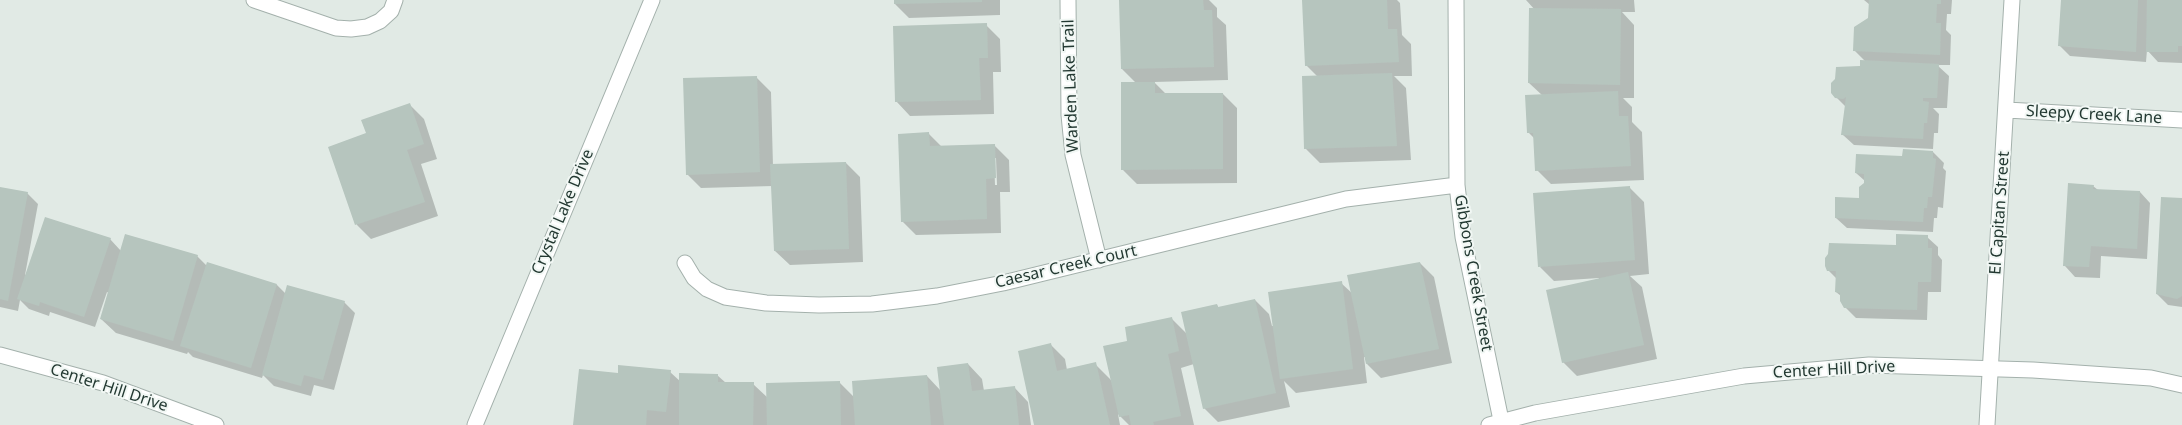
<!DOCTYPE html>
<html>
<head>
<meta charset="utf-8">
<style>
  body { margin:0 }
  canvas { display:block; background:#e1eae5 }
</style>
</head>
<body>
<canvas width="2182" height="425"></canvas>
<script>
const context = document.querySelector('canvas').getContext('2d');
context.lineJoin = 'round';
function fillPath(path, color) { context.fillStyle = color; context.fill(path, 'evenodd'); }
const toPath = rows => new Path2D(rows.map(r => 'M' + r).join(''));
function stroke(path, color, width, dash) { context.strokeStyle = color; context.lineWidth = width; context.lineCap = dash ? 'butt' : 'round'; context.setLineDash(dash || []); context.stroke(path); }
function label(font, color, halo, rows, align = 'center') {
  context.font = font + ' "Noto Sans",sans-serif'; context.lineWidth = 4; context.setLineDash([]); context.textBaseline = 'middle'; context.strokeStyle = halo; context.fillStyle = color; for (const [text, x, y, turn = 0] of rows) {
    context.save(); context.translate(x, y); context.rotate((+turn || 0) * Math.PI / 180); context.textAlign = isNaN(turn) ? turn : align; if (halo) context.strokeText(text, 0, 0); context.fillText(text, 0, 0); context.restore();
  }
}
fillPath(toPath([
  [895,0,1000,0,1000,15,909,18,895,4],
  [1120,0,1209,0,1217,8,1217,17,1226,25,1228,80,1154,82,1166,94,1223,94,1237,108,1237,183,1137,184,1123,170,1136,83,1122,69],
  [1304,0,1397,0,1400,3,1402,35,1411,44,1412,76,1394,76,1406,88,1411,160,1320,163,1306,149,1303,77,1318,77,1306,65],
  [1526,0,1634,0,1635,12,1622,12,1634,25,1634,98,1623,98,1632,107,1632,122,1642,132,1644,180,1551,184,1537,170,1535,139,1528,132,1543,96,1529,83,1535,10],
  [1864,0,1952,0,1951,14,1947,14,1946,30,1951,35,1950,65,1937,65,1949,76,1947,108,1933,108,1939,114,1938,133,1934,133,1933,149,1854,145,1843,135,1846,107,1836,97,1866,62,1854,50,1869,19,1870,5],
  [2062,0,2182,0,2182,63,2158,62,2147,50,2146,62,2070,56,2059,45],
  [986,25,1000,39,1001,72,993,72,994,114,910,116,896,101],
  [756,77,771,92,773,166,846,163,860,177,863,262,790,265,775,251,773,186,701,188,687,174],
  [410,105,424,119,437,159,421,164,438,216,371,239,357,225,330,147,368,134],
  [929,134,942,147,994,145,1009,160,1010,192,1000,192,1001,233,916,235,902,221],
  [994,158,996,158,997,185,995,185],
  [1933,152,1944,163,1943,168,1946,171,1943,208,1938,207,1937,218,1934,218,1933,232,1847,228,1836,218,1860,199,1865,181,1856,173,1904,157],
  [2093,186,2098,190,2140,192,2150,203,2147,259,2101,256,2100,278,2075,277,2065,266],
  [0,188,27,193,38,204,25,275,110,239,121,251,197,256,207,266,207,264,277,285,286,294,344,302,355,313,334,390,314,385,311,396,274,386,263,375,262,378,193,357,188,352,187,354,116,333,101,319,109,293,107,292,95,327,50,312,49,316,29,309,20,300,18,311,0,307],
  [1630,188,1644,202,1649,274,1630,276,1642,287,1657,359,1577,376,1563,362,1599,278,1554,281,1540,267],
  [2182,199,2182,307,2168,305,2157,294],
  [1927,237,1938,247,1938,255,1942,260,1941,292,1928,292,1927,320,1856,318,1845,307,1841,296,1836,292,1837,279,1828,270],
  [1420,263,1434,277,1452,363,1381,378,1367,364,1366,357,1364,357,1367,383,1296,393,1284,381,1290,407,1218,422,1204,408,1194,364,1181,368,1194,425,1129,425,1118,414,1120,425,1035,425,1051,345,1065,359,1067,370,1095,364,1112,381,1129,342,1171,318,1188,335,1217,305,1219,308,1255,300,1269,314,1272,326,1274,326,1341,283,1353,294],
  [968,364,982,379,984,391,1014,387,1028,402,1031,425,574,425,619,374,670,372,681,382,717,375,726,383,753,384,768,398,839,382,854,397,927,376,941,391]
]), '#0003');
fillPath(toPath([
  [894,0,982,0,982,2,894,4],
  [1119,0,1203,0,1204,10,1212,10,1214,67,1121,69],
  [1302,0,1387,0,1388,29,1397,29,1399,62,1305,66],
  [1869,0,1941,0,1941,4,1937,4,1936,23,1941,23,1940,55,1853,51,1854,27,1868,18],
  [2061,0,2138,0,2136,52,2058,46],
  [2147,0,2182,0,2182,46,2178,46,2178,52,2146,52],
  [1529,8,1621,9,1620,85,1528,83],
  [987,23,988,58,979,58,981,100,895,102,893,26],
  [1860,60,1939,64,1937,98,1923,98,1923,101,1929,102,1927,123,1924,123,1923,139,1841,135,1846,97,1843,99,1835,98,1831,93,1831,83,1835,79,1836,67,1860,66],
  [1392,73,1397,146,1304,149,1302,76],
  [757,76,760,172,686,175,683,78],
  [1121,82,1155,82,1155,93,1223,93,1223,169,1121,170],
  [1618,91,1619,116,1628,116,1631,166,1535,171,1533,133,1527,133,1525,95],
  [410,103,424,144,407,150,425,202,355,225,328,147,366,133,361,120],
  [929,132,930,146,995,144,996,178,986,179,987,219,901,222,898,134],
  [1903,149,1933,151,1933,158,1936,159,1932,197,1928,197,1927,208,1924,208,1923,222,1835,218,1835,197,1859,198,1859,187,1864,183,1864,174,1855,173,1856,154,1902,156],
  [846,162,849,249,774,251,770,164],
  [2068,183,2094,185,2093,189,2140,191,2137,249,2091,246,2089,267,2063,266],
  [1630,186,1635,260,1538,267,1533,193],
  [0,187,28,192,8,301,0,299],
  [2161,197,2182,198,2182,296,2177,299,2156,294],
  [45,217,111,238,84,317,40,302,39,306,17,299],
  [125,234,198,255,173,341,100,319],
  [1896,234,1928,235,1928,248,1932,248,1931,282,1918,282,1917,310,1844,308,1840,301,1840,293,1835,292,1836,271,1827,271,1825,266,1825,258,1828,254,1829,243,1896,245],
  [207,262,277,284,251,368,180,346],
  [1420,262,1439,349,1366,364,1347,275],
  [1628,272,1644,345,1562,363,1546,290],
  [1342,281,1353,369,1280,379,1268,292],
  [287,285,345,301,323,380,304,375,301,386,262,375],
  [1255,299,1276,393,1203,409,1181,312,1217,304,1218,307],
  [1172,317,1179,351,1168,354,1181,416,1153,422,1154,425,1131,425,1129,415,1119,417,1103,346,1127,341,1125,327],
  [1051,343,1057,371,1096,362,1110,425,1034,425,1018,351],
  [968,363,972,391,1015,386,1019,425,944,425,937,367],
  [618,365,671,370,666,412,647,410,646,425,573,425,579,369,618,373],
  [679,373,718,374,718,382,754,382,753,425,679,425],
  [927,375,931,425,855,425,852,381],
  [840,381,841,425,767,425,766,383]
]), '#b6c5be');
const minor = toPath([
  [254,0,336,28,351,29,367,27,380,21,391,11,395,0],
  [1068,0,1069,115,1073,155,1099,260],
  [1456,0,1457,185,1463,237,1502,425],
  [2007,110,2182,120],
  [685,263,694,278,707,289,725,297,766,303,819,305,872,304,937,296,1003,283,1346,199,1457,185],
  [0,355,103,383,216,425],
  [1987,425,2012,0]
]);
const tertiary = toPath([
  [475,425,652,0],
  [1489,425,1535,413,1744,376,1869,365,2033,370,2151,378,2182,385]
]);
stroke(minor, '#a4b1ac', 17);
stroke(tertiary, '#a4b1ac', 17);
stroke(minor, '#fff', 15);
stroke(tertiary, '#fff', 15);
label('16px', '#233932', '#f1f7f4', [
  ["Warden Lake Trail",1071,86,-92],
  ["Sleepy Creek Lane",2094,115,3],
  ["Crystal Lake Drive",563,212,-67],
  ["El Capitan Street",2000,213,-86],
  ["Caesar Creek Court",1066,267,-13],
  ["Gibbons Creek Street",1473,273,80],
  ["Center Hill Drive",1834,370,-3],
  ["Center Hill Drive",109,388,18]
]);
</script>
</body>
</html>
